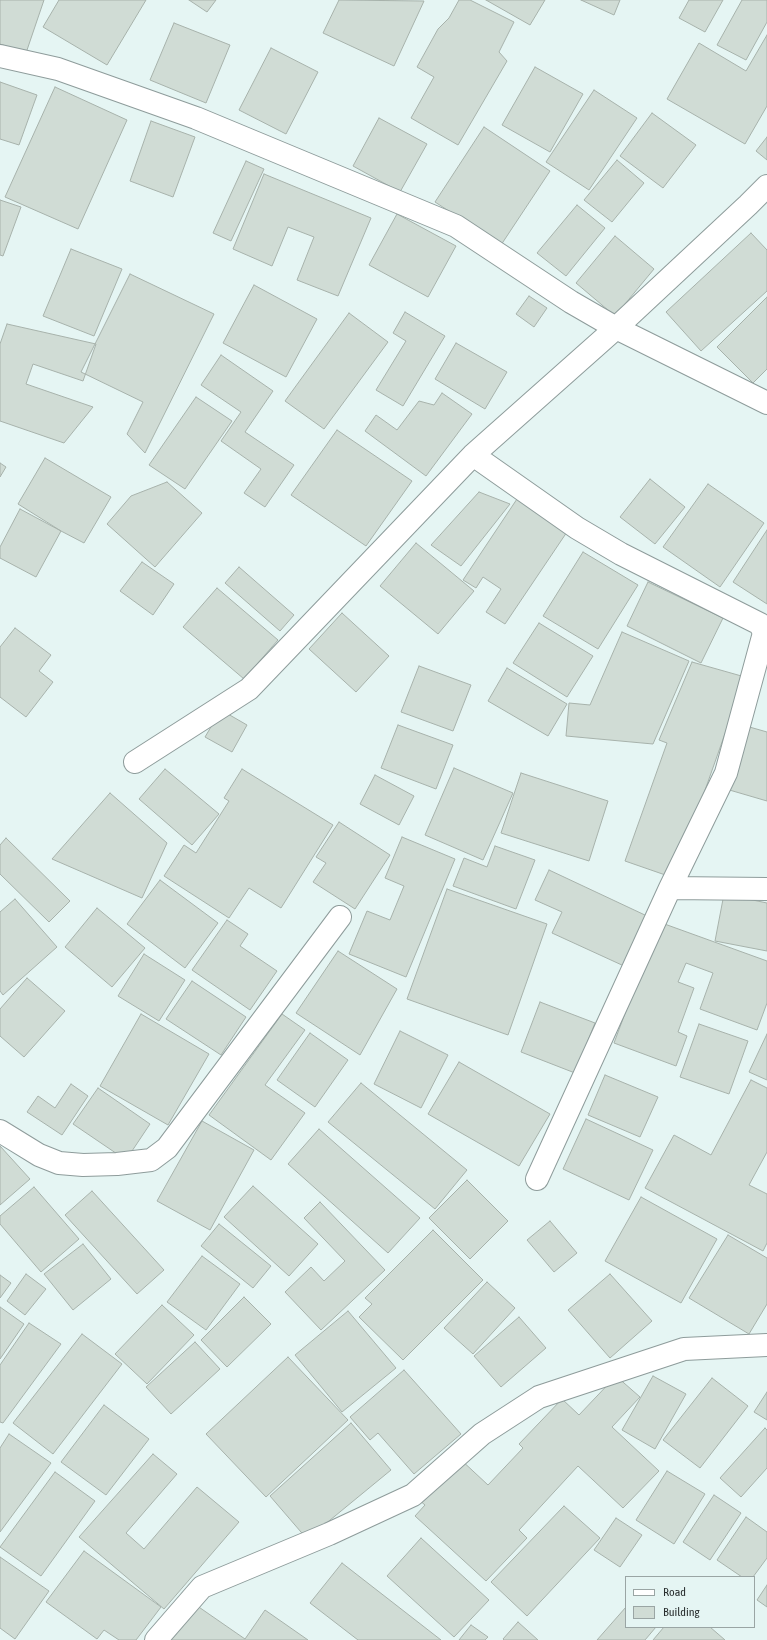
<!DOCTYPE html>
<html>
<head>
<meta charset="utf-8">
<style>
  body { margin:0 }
  #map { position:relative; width:767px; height:1640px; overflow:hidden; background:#e5f5f3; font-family:"Asap Condensed",sans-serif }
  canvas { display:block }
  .legend { position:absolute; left:625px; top:1576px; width:130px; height:52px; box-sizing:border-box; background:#e5f5f3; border:1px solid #9aa5a4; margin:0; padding:5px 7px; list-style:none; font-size:12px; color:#292e2e }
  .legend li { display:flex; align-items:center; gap:8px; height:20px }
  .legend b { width:20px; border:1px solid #9aa5a4 }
</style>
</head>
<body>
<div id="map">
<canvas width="767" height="1640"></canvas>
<ul class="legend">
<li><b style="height:5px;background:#fff"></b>Road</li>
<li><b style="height:11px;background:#d0dcd5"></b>Building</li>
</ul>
</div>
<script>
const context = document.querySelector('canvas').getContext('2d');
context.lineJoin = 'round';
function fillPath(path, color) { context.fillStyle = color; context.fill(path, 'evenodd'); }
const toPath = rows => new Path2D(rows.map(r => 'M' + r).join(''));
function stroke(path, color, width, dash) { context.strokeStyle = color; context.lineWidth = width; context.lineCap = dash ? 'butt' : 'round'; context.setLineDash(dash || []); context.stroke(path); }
const building = toPath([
  [0,0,44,0,26,53,0,44,0,0],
  [59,0,146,0,107,65,43,27,59,0],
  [189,0,216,0,207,12,189,0],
  [339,0,424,1,394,66,323,33,339,0],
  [459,0,470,0,514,22,499,52,507,61,458,145,411,118,434,77,417,67,438,29,449,18,459,0],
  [486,0,545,0,530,25,486,0],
  [581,0,620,0,614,15,581,0],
  [689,0,723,0,705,32,679,18,689,0],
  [742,0,767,0,767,22,746,60,717,45,742,0],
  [174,23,230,45,206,103,150,80,174,23],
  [767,35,767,106,745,144,667,99,699,43,746,71,767,35],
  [271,48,318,72,286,134,239,110,271,48],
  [535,67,583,94,550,152,502,125,535,67],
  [0,82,37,95,19,145,0,139,0,82],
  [55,87,127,120,78,229,5,197,55,87],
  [594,90,637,118,589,190,546,162,594,90],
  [652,113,696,145,663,188,620,156,652,113],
  [379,118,427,144,400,192,353,166,379,118],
  [151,121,195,137,173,197,130,181,151,121],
  [484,127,550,171,501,245,435,202,484,127],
  [767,137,767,160,756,151,767,137],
  [617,160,644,183,612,222,584,200,617,160],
  [246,161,264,169,231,241,213,233,246,161],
  [264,174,371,218,338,296,297,280,314,237,288,227,272,266,233,249,264,174],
  [0,200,21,207,3,256,0,255,0,200],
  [577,205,605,228,566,276,537,253,577,205],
  [397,214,456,246,428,297,369,265,397,214],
  [751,233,767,250,767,291,701,351,666,312,751,233],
  [615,236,654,269,615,316,576,283,615,236],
  [71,249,122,269,94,336,43,316,71,249],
  [130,274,214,314,145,453,127,434,143,402,81,372,130,274],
  [254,285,317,319,286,377,223,343,254,285],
  [529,296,547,308,534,327,516,314,529,296],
  [767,297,767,369,753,383,717,347,767,297],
  [405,312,445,336,403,406,376,390,406,341,393,333,405,312],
  [349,313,388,342,324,429,285,401,349,313],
  [7,324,96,344,83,381,33,364,26,384,93,407,64,443,0,421,0,344,7,324],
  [456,343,507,372,485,409,435,379,456,343],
  [221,355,273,391,245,432,294,465,265,507,244,493,261,469,221,441,241,412,201,385,221,355],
  [442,393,472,414,426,476,365,431,376,415,397,430,419,401,434,405,442,393],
  [196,397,232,421,185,489,149,465,196,397],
  [337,430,412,481,366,546,291,495,337,430],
  [45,458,111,497,84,543,61,531,18,504,45,458],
  [0,463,6,467,0,477,0,463],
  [650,479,685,507,655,544,620,517,650,479],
  [167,482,202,513,155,567,107,524,131,496,167,482],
  [708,484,764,523,720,587,663,547,708,484],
  [479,492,510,504,461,566,431,545,479,492],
  [519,496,569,529,505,624,486,612,501,589,483,577,476,588,463,580,519,496],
  [20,509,61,531,36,577,0,558,0,547,20,509],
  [767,530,767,604,733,582,767,530],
  [416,543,474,591,438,634,380,586,416,543],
  [583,552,638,585,598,649,543,616,583,552],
  [142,562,174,584,153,615,120,591,142,562],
  [239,567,294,615,280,631,225,583,239,567],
  [648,582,723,618,701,663,627,626,648,582],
  [217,588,278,640,244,679,183,627,217,588],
  [342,613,389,656,356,692,309,649,342,613],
  [539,623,593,656,567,697,513,663,539,623],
  [15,628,51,655,39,671,53,682,26,717,0,697,0,647,15,628],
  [622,632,689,661,653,744,566,736,569,703,590,705,622,632],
  [692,662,745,677,674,878,625,861,667,743,659,740,692,662],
  [419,666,471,685,453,731,401,712,419,666],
  [507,668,567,704,548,736,488,701,507,668],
  [221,710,247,725,232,752,205,737,221,710],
  [398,725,453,745,436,789,381,768,398,725],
  [746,726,767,732,767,801,726,789,746,726],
  [454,768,513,793,483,860,425,835,454,768],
  [165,769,219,814,192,845,139,799,165,769],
  [242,769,333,825,281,908,249,888,229,918,164,876,184,845,196,853,229,801,224,798,242,769],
  [521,773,608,801,589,861,501,833,521,773],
  [375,775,414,796,399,825,360,804,375,775],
  [110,793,167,843,142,898,52,859,110,793],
  [339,822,390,855,355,909,313,882,326,863,316,857,339,822],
  [402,837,455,859,406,977,349,954,367,911,390,920,404,886,385,878,402,837],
  [6,838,70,901,49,922,0,874,0,845,6,838],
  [495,846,535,860,516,909,453,886,464,858,487,867,495,846],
  [549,870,647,916,624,966,552,933,562,912,535,900,549,870],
  [160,880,218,923,185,968,127,924,160,880],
  [447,889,547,924,508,1035,407,999,447,889],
  [724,894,767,903,767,951,715,941,724,894],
  [15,899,57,947,3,995,0,991,0,912,15,899],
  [97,908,145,948,112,987,65,947,97,908],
  [227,920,248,934,240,946,277,971,250,1010,192,970,227,920],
  [659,922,767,961,767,1003,757,1030,700,1009,713,973,686,963,678,982,694,988,678,1032,687,1036,676,1066,614,1043,659,922],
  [338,951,397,989,360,1055,296,1013,338,951],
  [144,954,185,980,159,1021,118,996,144,954],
  [27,978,65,1011,24,1057,0,1036,0,1009,27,978],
  [192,981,246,1017,221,1055,166,1019,192,981],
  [540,1002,595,1023,575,1073,521,1052,540,1002],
  [141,1014,209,1054,168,1125,100,1086,141,1014],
  [282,1014,305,1030,265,1085,305,1113,271,1160,209,1115,282,1014],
  [699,1024,748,1041,729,1094,680,1077,699,1024],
  [400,1031,448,1055,421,1108,374,1084,400,1031],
  [310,1033,348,1060,315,1107,277,1080,310,1033],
  [767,1034,767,1080,749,1072,767,1034],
  [459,1062,550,1114,519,1166,428,1114,459,1062],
  [605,1075,658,1097,640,1137,588,1115,605,1075],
  [751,1080,767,1088,767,1152,749,1185,767,1194,767,1243,763,1251,645,1188,674,1135,711,1155,751,1080],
  [361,1083,467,1170,435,1209,328,1122,361,1083],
  [71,1084,88,1096,62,1135,27,1112,38,1096,55,1108,71,1084],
  [98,1088,150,1124,126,1160,73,1124,98,1088],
  [586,1119,653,1150,629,1200,563,1169,586,1119],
  [202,1121,254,1150,210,1230,157,1201,202,1121],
  [319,1129,420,1218,388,1253,288,1164,319,1129],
  [0,1146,30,1179,0,1205,0,1146],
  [467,1180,508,1221,470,1259,429,1218,467,1180],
  [253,1186,318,1244,289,1276,224,1217,253,1186],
  [34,1187,79,1239,41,1272,0,1224,0,1216,34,1187],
  [92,1191,164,1270,137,1294,65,1215,92,1191],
  [641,1197,717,1239,681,1303,605,1261,641,1197],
  [320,1202,385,1270,321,1330,285,1292,311,1267,324,1281,345,1261,304,1218,320,1202],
  [550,1221,577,1253,554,1272,527,1240,550,1221],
  [219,1224,271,1266,253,1288,201,1246,219,1224],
  [433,1230,483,1280,403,1360,359,1317,372,1304,365,1298,433,1230],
  [728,1235,767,1258,767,1304,749,1334,689,1298,728,1235],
  [83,1244,111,1279,73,1310,44,1274,83,1244],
  [202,1256,240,1284,206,1330,167,1302,202,1256],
  [26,1274,46,1289,25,1315,7,1301,26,1274],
  [610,1274,652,1321,610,1358,568,1310,610,1274],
  [0,1275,11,1283,0,1298,0,1275],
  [487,1282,515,1308,473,1354,444,1328,487,1282],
  [244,1297,271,1324,227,1367,201,1340,244,1297],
  [162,1305,194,1335,147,1384,115,1354,162,1305],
  [0,1307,24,1324,0,1359,0,1307],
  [348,1311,396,1368,342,1412,295,1355,348,1311],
  [519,1317,546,1348,501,1387,474,1356,519,1317],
  [29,1323,61,1344,3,1423,0,1422,0,1365,29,1323],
  [82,1334,122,1364,53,1454,13,1423,82,1334],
  [195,1342,220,1369,171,1414,146,1387,195,1342],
  [288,1357,348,1420,266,1497,206,1434,288,1357],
  [404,1370,461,1434,414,1474,378,1433,370,1440,350,1417,404,1370],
  [616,1376,640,1397,612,1427,659,1471,623,1508,578,1466,519,1530,527,1538,486,1581,415,1516,425,1505,419,1500,459,1458,488,1485,523,1448,519,1444,562,1399,579,1415,616,1376],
  [653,1376,686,1394,655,1449,622,1430,653,1376],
  [712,1378,748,1406,700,1468,663,1440,712,1378],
  [767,1392,767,1420,754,1412,767,1392],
  [104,1405,149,1439,106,1495,61,1462,104,1405],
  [351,1423,391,1470,307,1539,270,1496,351,1423],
  [765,1428,767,1430,767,1468,741,1497,720,1478,765,1428],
  [9,1434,51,1463,0,1532,0,1448,9,1434],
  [153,1454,177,1474,126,1533,144,1549,197,1487,239,1522,164,1609,79,1537,153,1454],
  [667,1471,705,1494,674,1544,636,1520,667,1471],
  [55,1472,95,1501,41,1576,0,1547,55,1472],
  [714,1495,741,1513,710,1560,683,1542,714,1495],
  [564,1506,600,1538,527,1616,491,1582,564,1506],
  [746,1517,767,1532,767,1558,753,1577,742,1577,717,1560,746,1517],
  [616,1518,642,1535,620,1567,594,1550,616,1518],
  [421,1538,489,1600,454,1637,387,1576,421,1538],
  [84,1551,161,1607,136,1640,119,1640,104,1630,97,1639,46,1602,84,1551],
  [0,1557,49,1591,15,1639,0,1628,0,1557],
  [342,1563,441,1640,358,1640,310,1603,342,1563],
  [767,1585,767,1607,757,1600,767,1585],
  [193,1603,245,1639,265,1610,308,1640,167,1640,193,1603],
  [626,1607,626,1627,656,1627,645,1640,597,1640,626,1607],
  [518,1622,538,1640,504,1640,503,1639,518,1622],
  [471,1625,488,1637,485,1640,459,1640,471,1625],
  [664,1627,710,1627,725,1640,653,1640,664,1627]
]);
fillPath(building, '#d0dcd5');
stroke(building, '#a7b2ab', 1);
const street = toPath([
  [0,56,58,69,196,118,456,226,571,302,616,328,767,403],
  [473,455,577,528,621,554,760,624,764,633,726,773,670,888,537,1179],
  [135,762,249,689,473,455,616,328,748,205,767,186],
  [670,888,767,889],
  [0,1131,39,1155,59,1163,83,1165,117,1164,151,1160,167,1148,340,917],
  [156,1640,202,1587,329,1534,413,1495,482,1434,539,1397,684,1349,767,1345]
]);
stroke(street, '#8e9c9b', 24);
stroke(street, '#fff', 22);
</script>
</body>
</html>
